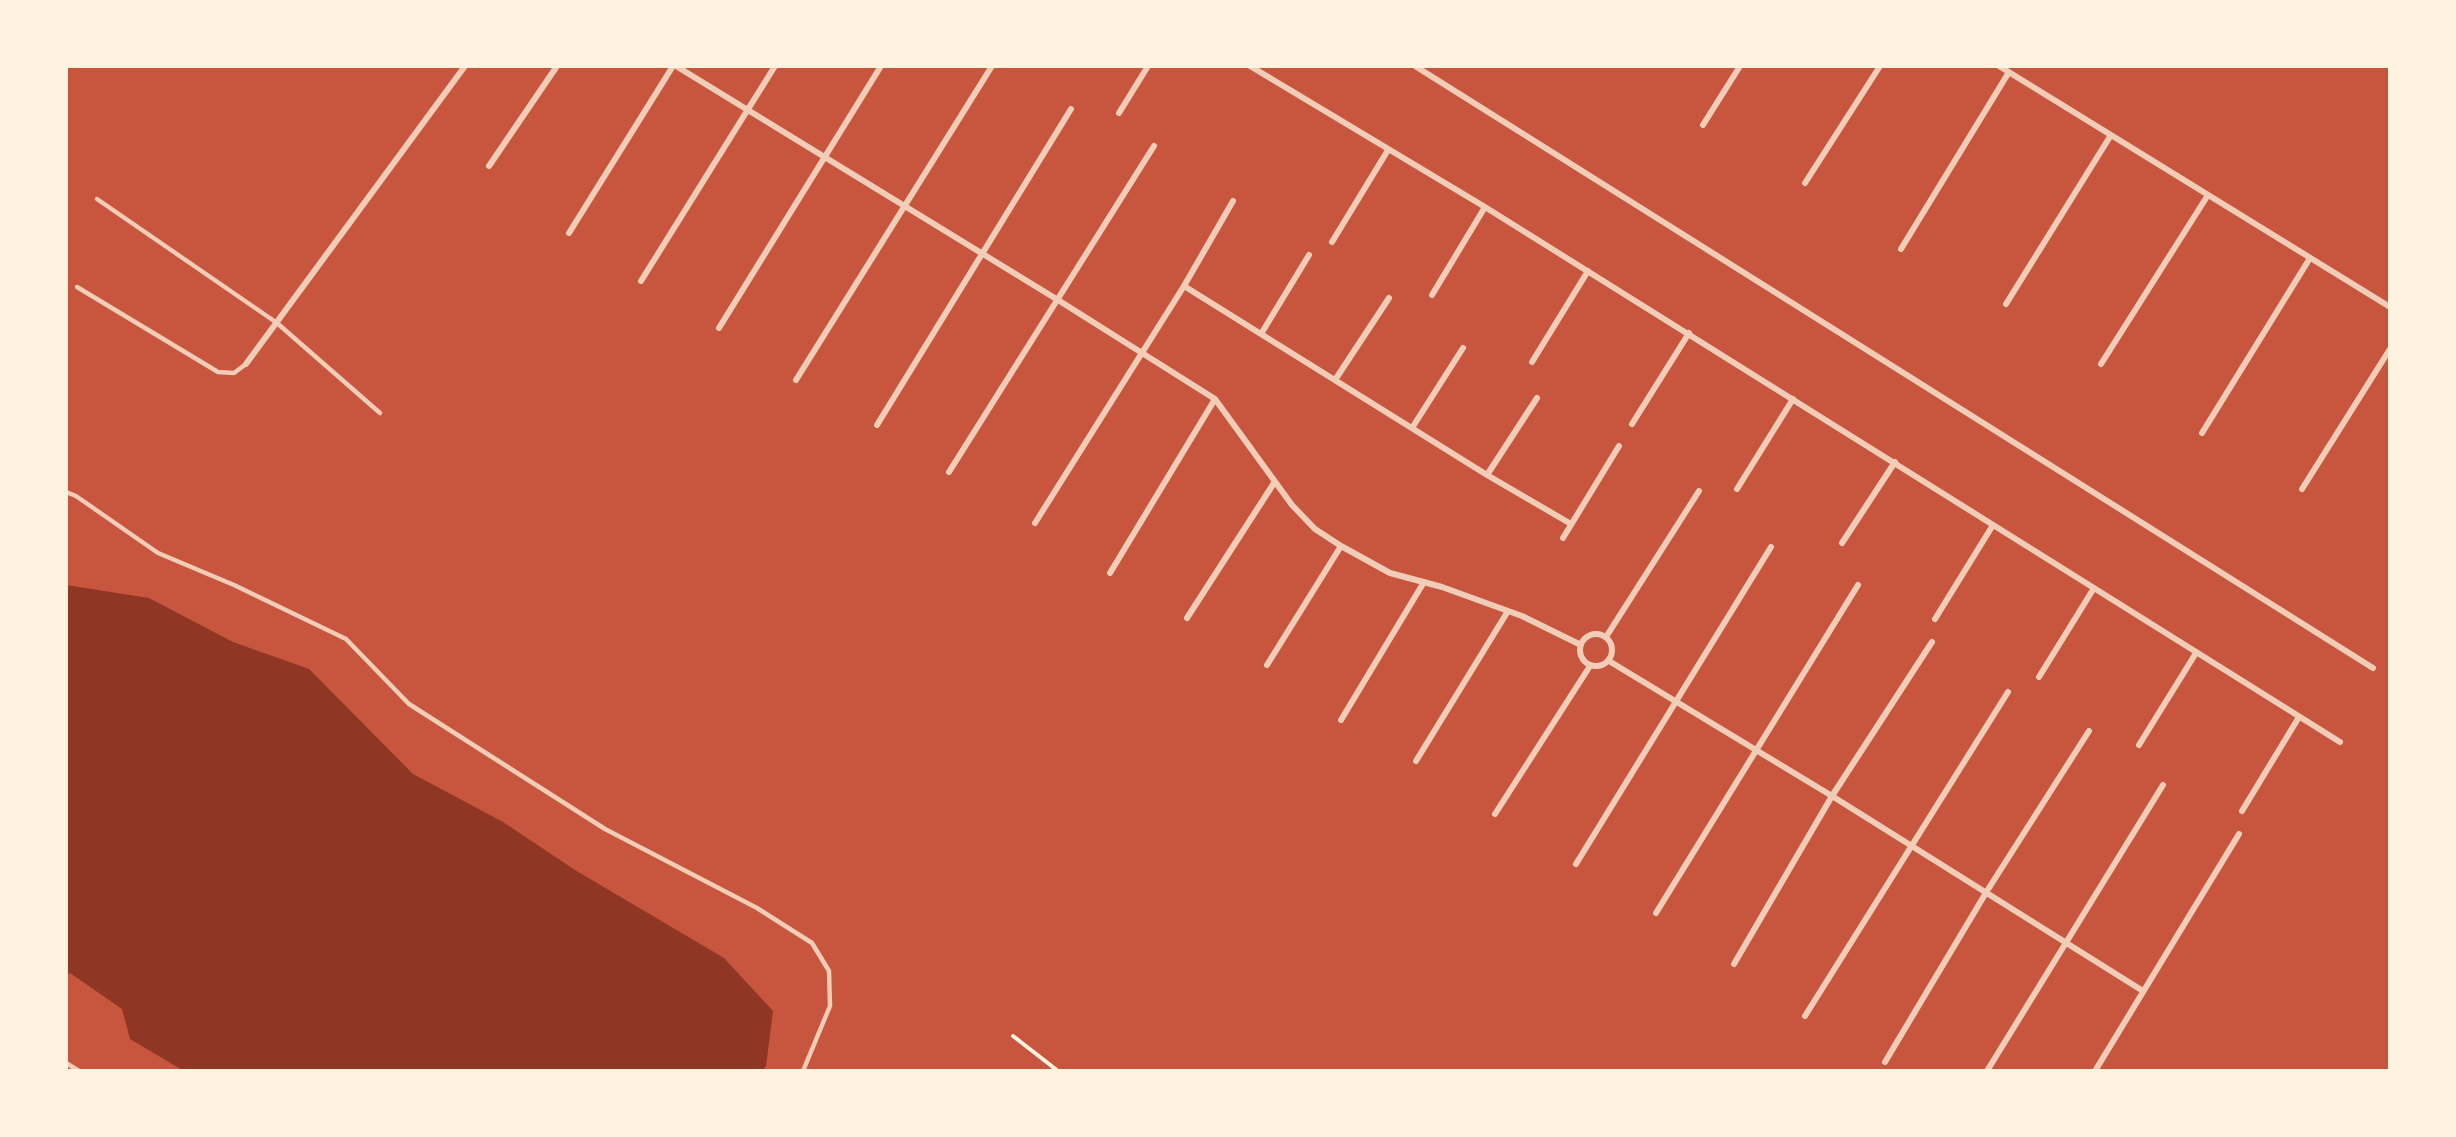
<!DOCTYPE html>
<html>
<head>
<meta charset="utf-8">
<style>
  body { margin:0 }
  #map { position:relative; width:2456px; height:1137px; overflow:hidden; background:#c8553d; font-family:Inter,sans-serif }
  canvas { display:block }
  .frame { position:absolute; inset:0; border:68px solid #fff3e0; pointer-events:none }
</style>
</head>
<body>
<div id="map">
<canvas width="2456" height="1137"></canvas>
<div class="frame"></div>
</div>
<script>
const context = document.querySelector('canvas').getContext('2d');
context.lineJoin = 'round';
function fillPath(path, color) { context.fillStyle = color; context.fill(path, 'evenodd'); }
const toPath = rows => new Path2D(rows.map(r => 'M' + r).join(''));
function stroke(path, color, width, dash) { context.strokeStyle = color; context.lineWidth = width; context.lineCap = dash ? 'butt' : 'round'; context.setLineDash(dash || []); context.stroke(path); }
fillPath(toPath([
  [66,585,149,598,233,642,309,669,413,774,503,822,575,870,724,958,773,1011,766,1066,762,1071,184,1071,130,1039,122,1009,70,973,66,976]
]), '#8f3625');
stroke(toPath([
  [1013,1036,1058,1071]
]), '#fff3e0', 4);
stroke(toPath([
  [97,199,277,323,380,413],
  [77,287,218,372,234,373,246,364],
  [66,492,76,496,158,553,234,585,346,639,409,704,605,829,757,908,812,943,829,971,830,1006,803,1071],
  [66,1063,79,1071]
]), '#f1ccb7', 4.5);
stroke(toPath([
  [676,66,1058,300,1215,399,1292,505,1315,529,1341,546,1390,573,1442,587,1522,616,1581,645],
  [1250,66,1485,207,2340,742],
  [1415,66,2373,668],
  [1999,66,2390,307],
  [1119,113,1148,66],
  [1703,125,1740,66],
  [489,166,557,66],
  [1805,183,1880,66],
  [569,233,673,66],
  [1332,242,1388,150],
  [1901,249,2009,72],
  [641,281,775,66],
  [1184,286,1487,475,1571,524],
  [1432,295,1485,207],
  [2006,304,2111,135],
  [719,328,881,66],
  [1261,334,1309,255],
  [1532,362,1588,271],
  [246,364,465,66],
  [2101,364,2208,195],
  [796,380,992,66],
  [1335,380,1389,298],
  [1632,424,1689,333],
  [877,425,1071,109],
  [1412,428,1463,348],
  [2202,433,2310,258],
  [949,472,1154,146],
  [1487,475,1537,398],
  [1737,489,1793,399],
  [2302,489,2390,349],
  [1035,523,1184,286,1233,201],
  [1563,538,1619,446],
  [1842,543,1895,462],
  [1110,573,1215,399],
  [1187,618,1274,483],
  [1935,619,1993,525],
  '1580 650a16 16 0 1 1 32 0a16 16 0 1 1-32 0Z',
  [1606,637,1699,491],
  [1609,661,1832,796,2143,991],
  [1267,665,1341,546],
  [2039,677,2094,588],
  [1341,720,1424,582],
  [2139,745,2196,653],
  [1416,761,1508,611],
  [2242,811,2299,717],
  [1495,814,1590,666],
  [1576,864,1771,547],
  [1656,913,1858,585],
  [1734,964,1832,796,1932,642],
  [1805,1016,2008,692],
  [1885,1062,1987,891,2089,731],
  [1987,1071,2163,785],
  [2095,1071,2239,834]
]), '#f1ccb7', 6);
</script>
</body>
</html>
